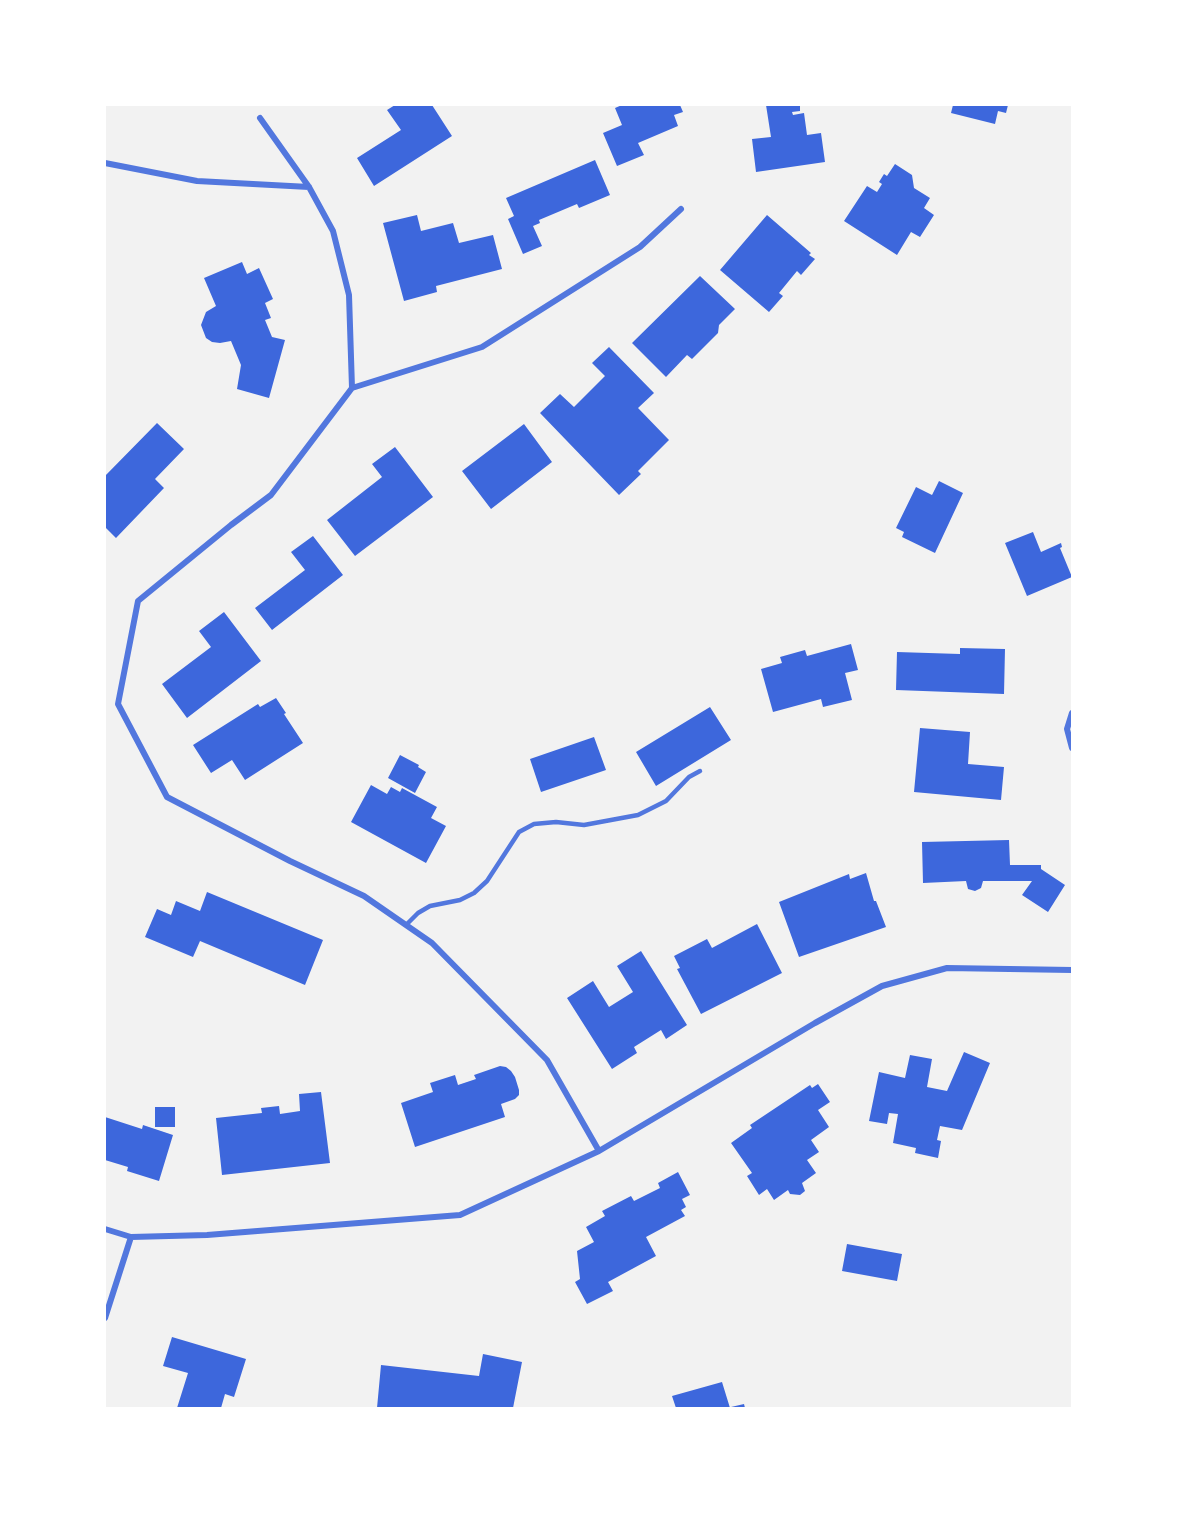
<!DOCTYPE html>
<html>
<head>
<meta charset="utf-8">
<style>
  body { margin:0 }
  #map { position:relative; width:1177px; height:1513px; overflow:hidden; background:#f2f2f2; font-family:"Space Grotesk",sans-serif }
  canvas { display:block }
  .frame { position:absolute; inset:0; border:106px solid #fff; pointer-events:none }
</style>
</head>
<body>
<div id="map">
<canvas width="1177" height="1513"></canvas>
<div class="frame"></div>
</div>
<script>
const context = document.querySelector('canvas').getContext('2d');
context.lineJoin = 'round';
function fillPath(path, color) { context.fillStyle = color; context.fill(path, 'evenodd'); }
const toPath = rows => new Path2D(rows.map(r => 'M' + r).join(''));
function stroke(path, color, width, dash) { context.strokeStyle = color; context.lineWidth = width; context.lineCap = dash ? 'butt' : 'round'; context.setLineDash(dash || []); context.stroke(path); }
fillPath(toPath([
  [395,105,432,105,452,136,374,186,357,158,401,130,387,110],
  [622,105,680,105,683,112,674,115,678,126,638,143,644,155,617,166,603,133,622,125,615,108],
  [766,105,800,105,800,111,792,112,793,115,804,113,807,135,821,133,825,162,756,172,752,139,771,137],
  [953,105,1008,105,1006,113,998,111,995,124,951,113],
  [595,160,610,195,579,208,577,204,539,220,540,223,533,226,542,246,523,254,508,219,514,216,506,198],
  [895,164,912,175,914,188,930,198,924,208,934,215,920,237,911,232,897,255,844,221,867,186,877,192,882,184,879,182,884,174,887,176],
  [417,215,421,231,453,223,459,243,493,235,502,269,436,286,437,292,404,301,383,223],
  [767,215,811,253,809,255,815,259,801,275,797,271,779,293,783,296,769,312,720,270],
  [242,262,247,274,259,268,273,299,265,303,271,318,265,320,272,337,285,340,269,398,237,389,241,365,231,341,220,343,212,342,206,338,201,325,206,312,216,306,204,278],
  [700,276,735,309,719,325,718,333,692,359,687,355,666,377,632,343],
  [609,347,654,393,638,408,669,440,638,471,641,474,619,495,540,413,560,394,574,407,605,376,592,363],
  [157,423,184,449,155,479,164,488,116,538,105,527,105,476],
  [524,424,552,462,491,509,462,471],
  [395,447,433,497,355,556,327,520,382,477,372,464],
  [939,481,963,493,935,553,902,537,904,532,896,528,916,487,932,495],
  [1033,532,1041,552,1061,543,1062,547,1060,548,1072,577,1027,596,1005,543],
  [313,536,343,575,272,630,255,608,305,570,291,552],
  [224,612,261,661,187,718,162,684,211,647,199,631],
  [851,644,858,670,845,673,852,700,823,707,821,699,773,712,761,669,782,663,780,657,805,650,807,656],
  [960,648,1005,649,1004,694,896,690,897,652,960,654],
  [276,698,286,713,284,714,303,743,245,780,232,760,211,773,193,745,258,704,260,707],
  [710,707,731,740,656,786,636,752],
  [920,728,970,732,968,764,1004,767,1001,800,914,792],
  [594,737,606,770,541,792,530,759],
  [400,755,419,765,418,767,426,772,415,793,388,778],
  [371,785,387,794,391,787,400,792,402,788,437,807,431,818,446,826,426,863,351,822],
  [1009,840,1010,865,1041,865,1041,869,1065,885,1048,912,1022,895,1032,881,983,881,981,888,975,891,968,889,966,881,923,883,922,842],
  [866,873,874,901,876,901,886,927,799,957,779,902,849,874,850,879],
  [207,892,323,940,305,985,200,941,193,957,145,937,157,909,171,915,176,901,200,911],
  [757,924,782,973,701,1014,677,969,680,968,674,956,707,939,712,948],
  [641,951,687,1025,666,1039,661,1030,634,1047,637,1053,612,1069,567,998,593,981,609,1007,633,992,617,966],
  [964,1052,990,1063,962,1130,940,1126,937,1140,941,1141,938,1158,915,1153,916,1148,893,1143,898,1114,889,1113,887,1124,869,1121,879,1072,905,1078,910,1055,932,1059,927,1087,947,1091],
  [500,1066,506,1067,511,1071,515,1077,519,1090,519,1095,515,1099,501,1104,505,1117,415,1147,401,1103,433,1092,430,1083,455,1075,458,1085,476,1079,474,1075],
  [818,1084,830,1102,818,1110,829,1127,811,1140,819,1152,807,1160,816,1173,802,1183,805,1191,800,1195,790,1194,788,1190,774,1200,767,1189,759,1195,747,1176,752,1173,731,1143,752,1128,750,1125,810,1085,812,1088],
  [321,1092,330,1163,222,1175,216,1118,262,1113,261,1108,279,1106,280,1114,300,1111,299,1094],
  [155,1107,175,1107,175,1127,155,1127],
  [105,1117,142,1129,143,1125,173,1135,159,1181,127,1171,128,1167,105,1160],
  [678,1172,690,1195,682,1199,686,1207,681,1210,685,1216,646,1237,656,1256,608,1282,613,1291,587,1304,575,1282,580,1279,577,1251,594,1242,586,1227,605,1216,602,1211,631,1196,634,1201,660,1188,658,1183],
  [847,1244,902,1254,897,1281,842,1271],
  [172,1337,246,1359,234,1397,225,1394,221,1408,177,1408,188,1373,163,1366],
  [483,1354,522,1362,513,1408,377,1408,381,1365,479,1376],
  [722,1382,730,1408,676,1408,672,1396],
  [744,1404,745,1408,732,1408,731,1407]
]), '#3d67dc');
stroke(toPath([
  [406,925,418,913,430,906,460,900,474,893,487,881,519,832,534,824,556,822,584,825,638,815,666,801,689,777,700,771]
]), '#5277de', 4.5);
stroke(toPath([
  [260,118,309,187,333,231,349,295,352,388,271,495,231,525,138,601,118,704,167,797,290,861,364,896,432,943,547,1060,599,1151],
  [105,163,197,181,309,187],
  [352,388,482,347,640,247,681,209],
  [1072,713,1067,729,1072,748],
  [105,1229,131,1237,207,1235,460,1215,599,1151,815,1023,882,986,947,968,1072,970],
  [105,1318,131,1237]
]), '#5277de', 6);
</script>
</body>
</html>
